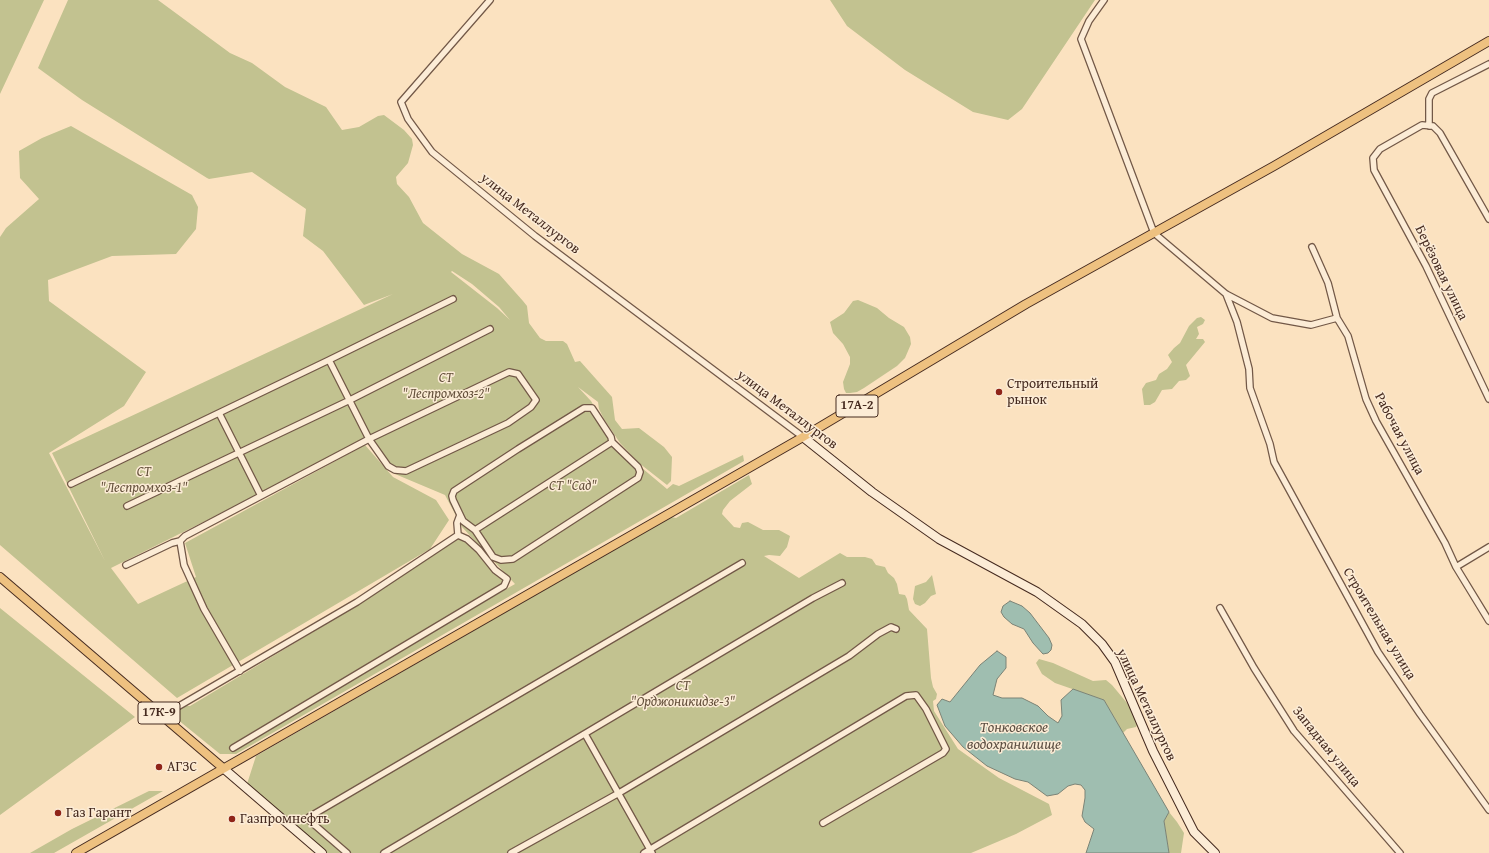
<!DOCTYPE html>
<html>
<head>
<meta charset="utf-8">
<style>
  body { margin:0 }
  canvas { display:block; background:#fbe2c0 }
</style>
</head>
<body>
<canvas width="1489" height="853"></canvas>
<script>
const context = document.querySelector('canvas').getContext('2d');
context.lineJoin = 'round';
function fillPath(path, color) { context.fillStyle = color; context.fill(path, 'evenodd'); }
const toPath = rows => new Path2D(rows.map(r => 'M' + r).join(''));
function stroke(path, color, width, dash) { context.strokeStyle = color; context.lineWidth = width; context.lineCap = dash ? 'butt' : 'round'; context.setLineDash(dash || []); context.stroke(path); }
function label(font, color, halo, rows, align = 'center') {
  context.font = font + ' "Gentium Book Plus",serif'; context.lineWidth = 3; context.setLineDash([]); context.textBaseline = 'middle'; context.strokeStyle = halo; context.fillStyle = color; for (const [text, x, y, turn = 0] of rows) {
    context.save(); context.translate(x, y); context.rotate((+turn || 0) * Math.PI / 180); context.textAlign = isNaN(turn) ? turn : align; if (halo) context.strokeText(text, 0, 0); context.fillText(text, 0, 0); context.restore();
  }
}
fillPath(toPath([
  [0,0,44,0,0,94],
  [68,0,158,0,230,53,252,63,285,87,326,107,342,130,359,127,378,116,384,115,404,130,412,139,413,145,408,163,396,177,397,184,409,197,423,223,462,254,499,274,523,301,527,306,529,323,540,338,546,341,563,341,567,344,575,362,580,361,612,397,615,420,622,429,639,428,664,447,672,457,671,481,667,485,639,463,620,443,604,419,599,409,598,402,578,387,591,401,602,420,616,441,642,468,667,489,673,484,679,486,743,455,744,461,236,754,220,754,172,715,185,706,190,706,358,605,458,539,465,541,477,552,492,570,503,580,501,585,293,711,515,584,462,527,445,495,395,474,381,460,370,439,111,568,138,604,196,577,185,543,365,445,393,477,436,500,449,520,430,549,177,698,0,545,0,237,6,228,39,199,20,178,19,151,42,138,71,126,192,195,198,207,196,229,176,254,112,256,48,280,49,301,146,372,124,406,49,453,105,561,52,453,393,294,364,305,323,251,303,236,306,209,252,172,209,179,207,178,82,100,38,68],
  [452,271,472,284,499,307,510,320,497,308,451,272],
  [830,0,1095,0,1022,109,1008,120,973,112,905,70,847,26],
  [858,300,877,308,889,318,904,327,910,337,911,344,905,358,897,366,864,388,857,392,850,393,846,393,844,389,843,382,850,364,850,357,843,344,833,333,830,322,844,313,853,301],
  [1201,317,1205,320,1203,324,1197,327,1199,334,1196,339,1203,339,1205,342,1186,365,1190,376,1186,380,1179,381,1172,389,1162,390,1155,402,1150,405,1144,405,1142,389,1146,383,1156,380,1159,374,1167,369,1172,362,1168,355,1174,348,1180,343,1189,326,1197,318],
  [749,475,752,484,730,501,723,510,722,514,734,527,740,528,742,523,748,522,763,530,779,530,790,536,787,547,780,556,769,555,764,556,799,578,840,553,847,557,865,557,872,559,876,565,885,567,888,573,894,578,897,584,899,594,905,595,907,599,909,610,927,629,931,678,933,687,937,694,936,699,933,701,934,711,958,749,999,778,1049,804,1052,815,1016,834,971,853,325,853,247,784,256,756,671,517,676,518],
  [932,575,936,594,931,596,925,603,920,606,915,604,913,599,915,586,926,582],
  [0,608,135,717,0,815],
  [1039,659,1053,663,1093,681,1106,680,1112,685,1127,703,1138,723,1136,727,1127,729,1123,733,1104,700,1055,683,1042,674,1036,663],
  [149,791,163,791,54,853,30,853,72,829],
  [1169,812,1177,822,1184,833,1181,853,1169,853,1164,821]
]), '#c2c290');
const water = toPath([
  [1010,601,1022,606,1030,613,1049,638,1052,645,1051,650,1048,653,1043,654,1033,643,1024,629,1012,624,1004,617,1001,612,1003,606,1010,601],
  [997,651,1006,657,1006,668,997,679,993,695,1002,698,1022,698,1038,706,1048,716,1058,723,1062,716,1061,700,1073,689,1104,700,1169,812,1164,821,1169,853,1086,853,1094,829,1085,822,1082,816,1085,798,1085,790,1081,785,1075,784,1068,786,1058,794,1047,796,1028,782,1015,779,987,766,963,747,945,726,937,705,942,699,950,702,980,665,997,651]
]);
fillPath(water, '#9fbeb0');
stroke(water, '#7b8376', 1);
const street = toPath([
  [490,0,401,102,408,119,432,152,535,236,803,437],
  [1104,0,1089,21,1081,39,1154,233,1226,294,1272,318,1311,325,1337,318],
  [1429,126,1429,99,1432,93,1489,64],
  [1489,219,1440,133,1433,126,1422,125,1380,149,1373,158,1374,170,1426,266,1489,399],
  [1312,247,1328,283,1337,318,1348,336,1366,399,1376,421,1445,543,1456,567,1489,621],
  [1226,294,1237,322,1249,369,1250,388,1270,444,1274,462,1378,652,1420,714,1489,810],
  [219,413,261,496],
  [71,484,329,360],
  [127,506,350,400,490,329],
  [475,530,612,442,611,437,592,408,584,408,518,449,454,491,452,496,453,500,463,521,475,530,493,557,501,560,513,559,638,478,640,472,638,467,612,442],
  [458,535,457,523,460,515],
  [126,565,172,543,180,541],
  [1456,567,1489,547],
  [1220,608,1254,668,1294,731,1400,853],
  [240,671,204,609,184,565,180,541,185,536,369,439,388,466,395,470,406,471,508,423,531,407,536,400,518,374,509,372,369,439,329,360,453,299],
  [162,716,357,602,458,535,467,539,479,550,495,570,507,579,504,586,233,748],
  [585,734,652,853],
  [347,853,310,821,309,817,742,563],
  [384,853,813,598,842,583],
  [511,853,619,793,849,656,878,634,891,627,896,629],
  [644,853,906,696,916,695,926,709,946,749,943,753,823,823]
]);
const secondary = toPath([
  [803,437,872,492,939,539,1037,592,1082,624,1102,644,1115,662,1153,751,1194,832,1215,853],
  [223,768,322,853]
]);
const primary = toPath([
  [0,577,223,768],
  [76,853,803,437,1026,304,1274,166,1489,41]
]);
stroke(street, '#725847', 8);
stroke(secondary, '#452a1f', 10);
stroke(primary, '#452a1f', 10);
stroke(street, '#fcecd6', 5.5);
stroke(secondary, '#fcecd6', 8);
stroke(primary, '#eec180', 8);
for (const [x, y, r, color] of [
  [999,392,4,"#8f2418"],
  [159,767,4,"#8f2418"],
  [58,813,4,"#8f2418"],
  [232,819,4,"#8f2418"]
]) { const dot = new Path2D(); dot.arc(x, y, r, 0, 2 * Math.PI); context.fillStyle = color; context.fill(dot); stroke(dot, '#fcecd6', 1.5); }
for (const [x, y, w] of [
  [857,406,42],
  [159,713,42]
]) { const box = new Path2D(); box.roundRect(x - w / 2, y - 11, w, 22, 3); context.fillStyle = '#fcecd6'; context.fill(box); stroke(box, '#452a1f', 1); }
label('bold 13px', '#452a1f', null, [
  ["17А-2",857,406],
  ["17К-9",159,713]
]);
label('14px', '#452a1f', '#fcecd6', [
  ["улица Металлургов",530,214,38],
  ["Берёзовая улица",1441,273,64],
  ["улица Металлургов",787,410,37],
  ["Рабочая улица",1399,434,62],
  ["Строительная улица",1379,624,59],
  ["улица Металлургов",1146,705,65],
  ["Западная улица",1326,747,51]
]);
label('italic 14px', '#64503b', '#fcecd6', [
  ["СТ",446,378],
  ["\"Леспромхоз-2\"",446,394],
  ["СТ",144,472],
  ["\"Леспромхоз-1\"",144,488],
  ["СТ \"Сад\"",573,486],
  ["СТ",683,686],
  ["\"Орджоникидзе-3\"",683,702]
]);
label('14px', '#452a1f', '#fcecd6', [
  ["Строительный",1007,384],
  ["рынок",1007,400],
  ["АГЗС",167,767],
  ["Газ Гарант",66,813],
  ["Газпромнефть",240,819]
], 'left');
label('italic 15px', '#5c4f43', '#fcecd6', [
  ["Тонковское",1014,728],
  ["водохранилище",1014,745]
]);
</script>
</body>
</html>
